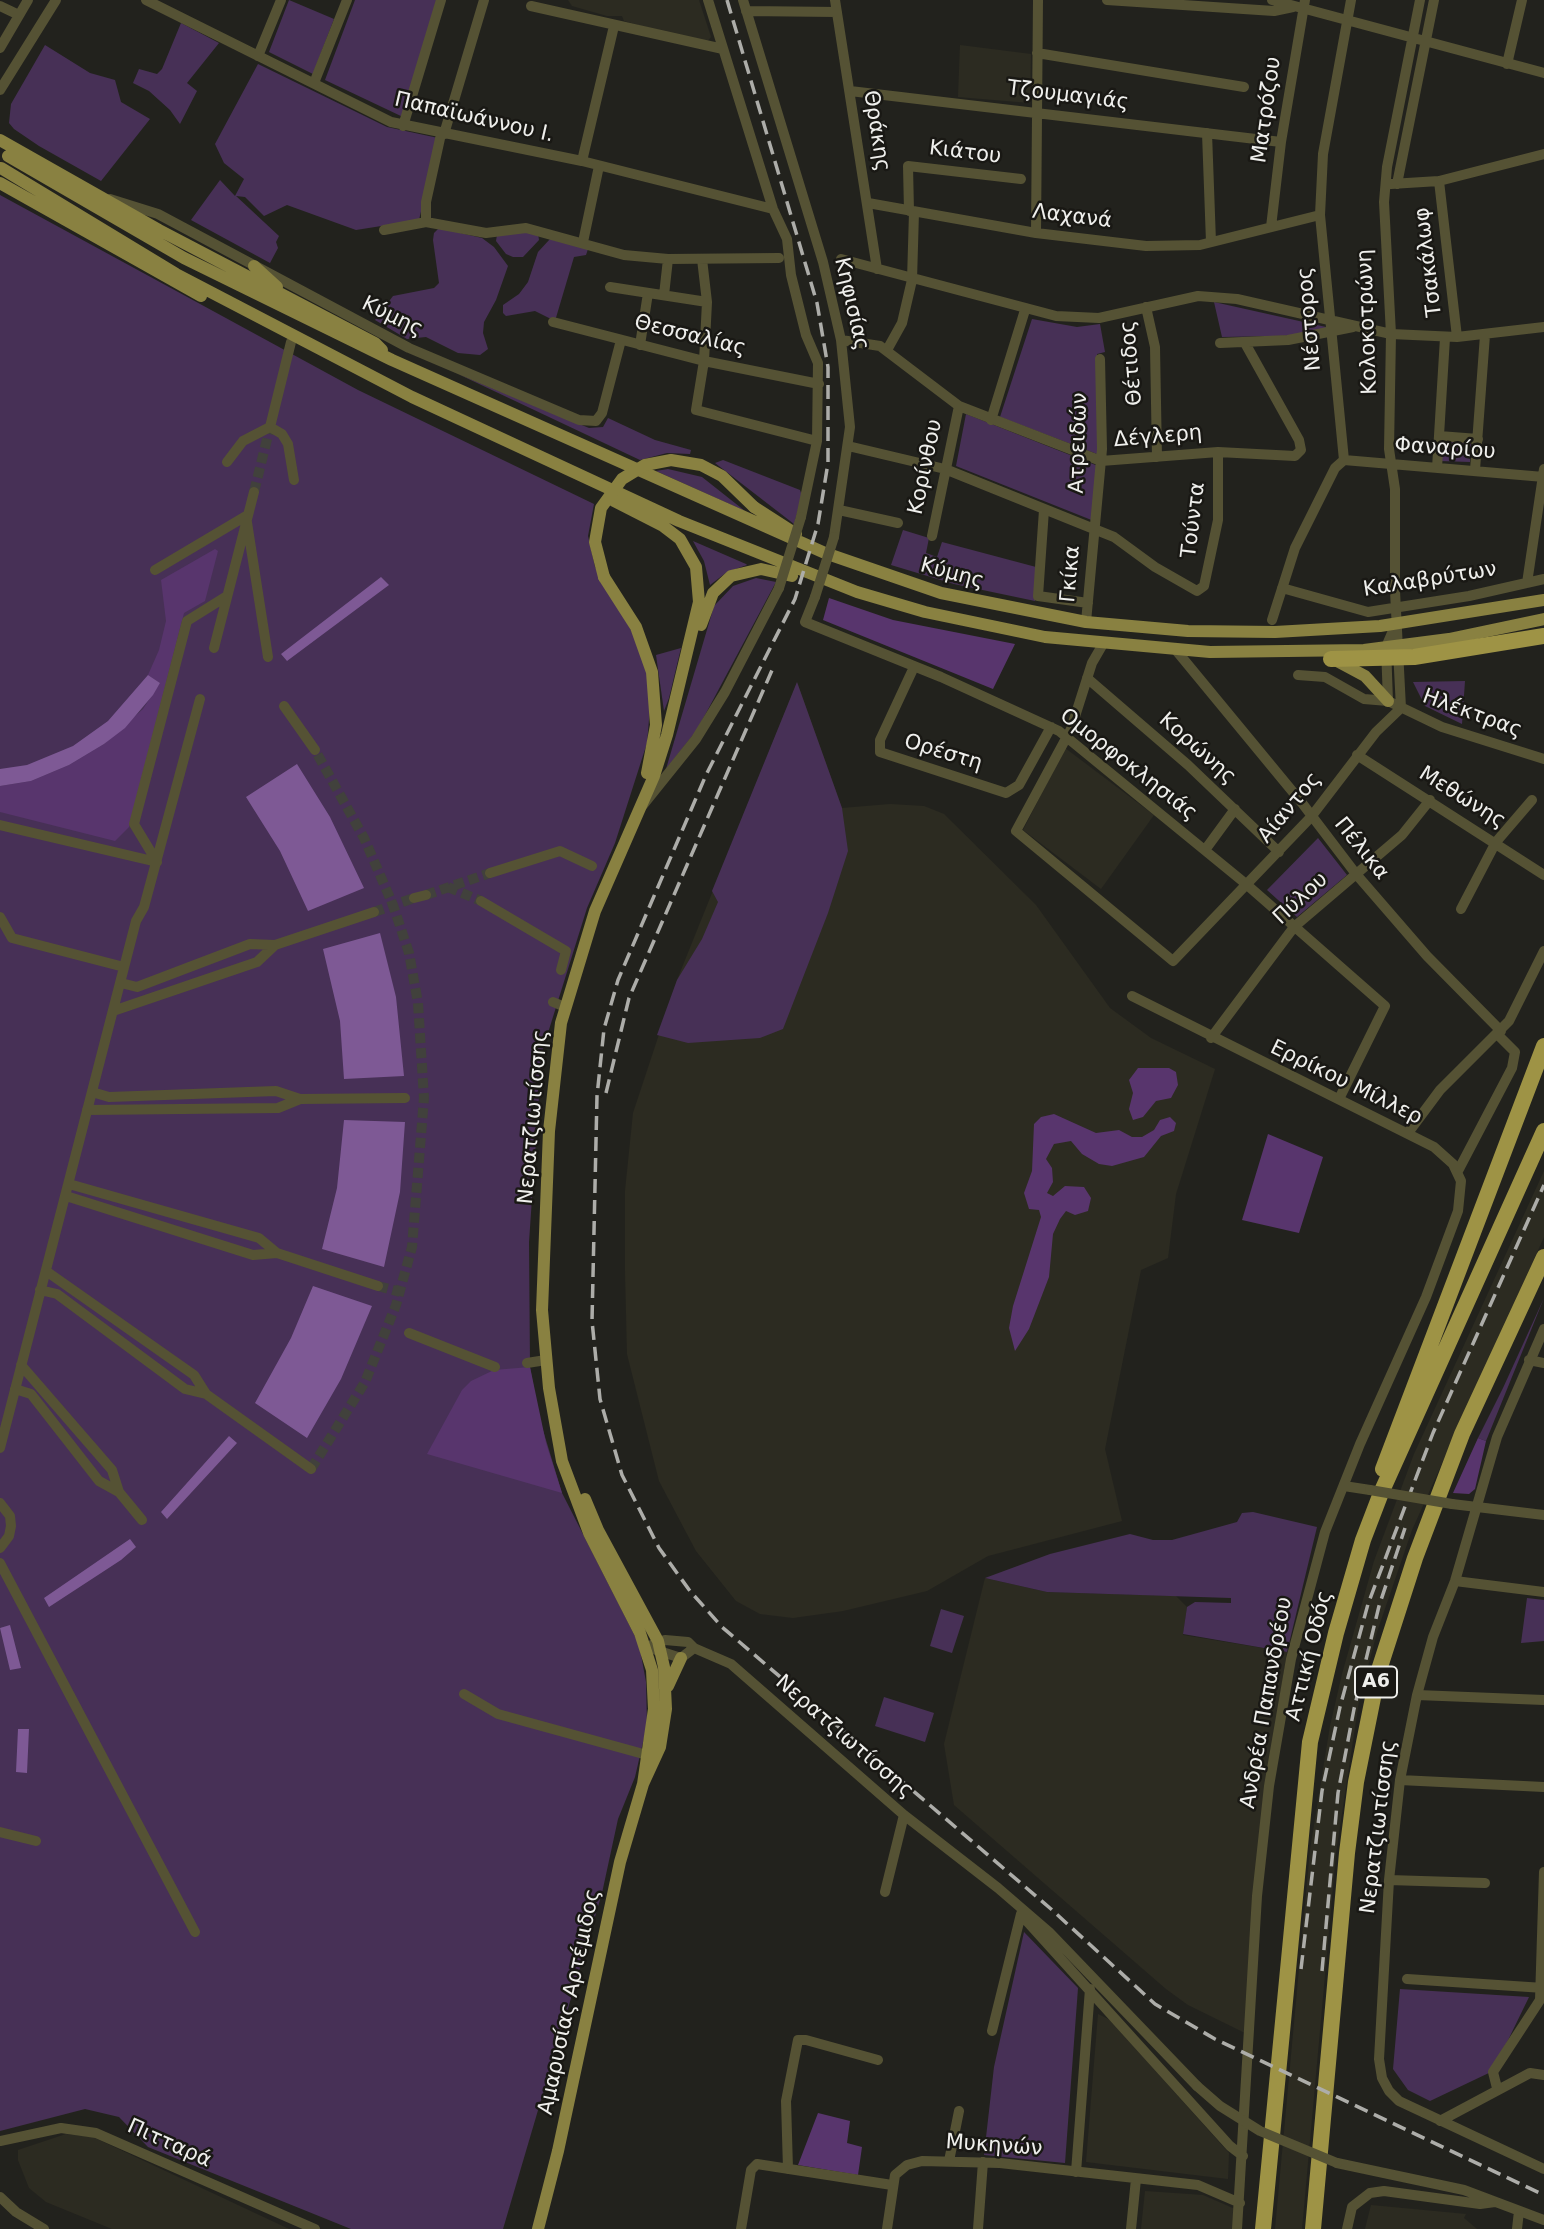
<!DOCTYPE html>
<html>
<head>
<meta charset="utf-8">
<style>
  body { margin:0 }
  canvas { display:block; background:#22221d }
</style>
</head>
<body>
<canvas width="1544" height="2229"></canvas>
<script>
const context = document.querySelector('canvas').getContext('2d');
context.lineJoin = 'round';
function fillPath(path, color) { context.fillStyle = color; context.fill(path, 'evenodd'); }
const toPath = rows => new Path2D(rows.map(r => 'M' + r).join(''));
function stroke(path, color, width, dash) { context.strokeStyle = color; context.lineWidth = width; context.lineCap = dash ? 'butt' : 'round'; context.setLineDash(dash || []); context.stroke(path); }
function label(font, color, halo, rows, align = 'center') {
  context.font = font + ' "DejaVu Sans",sans-serif'; context.lineWidth = 5; context.setLineDash([]); context.textBaseline = 'middle'; context.strokeStyle = halo; context.fillStyle = color; for (const [text, x, y, turn = 0] of rows) {
    context.save(); context.translate(x, y); context.rotate((+turn || 0) * Math.PI / 180); context.textAlign = isNaN(turn) ? turn : align; if (halo) context.strokeText(text, 0, 0); context.fillText(text, 0, 0); context.restore();
  }
}
fillPath(toPath([
  [568,0,699,0,711,37,705,44,624,21,622,16,607,16,572,6],
  [960,45,1031,54,1030,103,958,97],
  [797,682,842,808,890,804,924,806,944,814,1036,905,1110,1008,1151,1038,1215,1069,1176,1194,1168,1258,1141,1270,1105,1449,1122,1521,988,1556,927,1591,843,1611,793,1618,760,1614,736,1601,696,1551,659,1481,627,1354,625,1271,625,1191,633,1113,677,980],
  [1065,748,1154,815,1101,889,1023,830],
  [1544,1171,1544,1237,1412,1530,1377,1632,1359,1701,1336,1853,1302,2229,1275,2229,1310,1850,1330,1726,1342,1674,1374,1561,1414,1454],
  [985,1578,1047,1592,1176,1596,1187,1607,1183,1635,1287,1652,1270,1759,1245,2033,1188,2005,1166,1989,954,1805,944,1744],
  [1098,2014,1110,2020,1229,2153,1228,2179,1086,2162],
  [66,2134,93,2137,289,2229,112,2229,46,2202,29,2188,18,2160,18,2150],
  [1145,2191,1203,2195,1235,2209,1233,2229,1141,2229],
  [1371,2205,1466,2214,1464,2218,1477,2229,1365,2229]
]), '#2c2b21');
fillPath(toPath([
  [289,0,334,19,313,74,269,52],
  [355,0,438,0,403,117,325,80],
  [181,23,219,43,187,83,197,91,180,124,170,110,149,91,133,83,139,69,157,74,162,69],
  [45,45,90,73,115,80,121,102,150,119,101,181,39,146,14,129,9,123,11,104],
  [258,64,387,127,438,138,419,220,356,230,287,205,264,216,245,197,236,196,279,236,276,242,278,248,270,263,191,220,220,180,235,196,244,179,224,163,215,144],
  [0,195,358,390,594,504,588,536,595,567,635,637,647,669,650,708,647,743,615,843,587,908,542,1052,529,1242,530,1367,539,1417,562,1493,639,1644,646,1682,647,1725,635,1777,618,1819,602,1893,503,2229,351,2229,148,2147,119,2117,85,2109,0,2131],
  [439,228,482,238,494,247,508,266,496,300,484,322,483,333,488,349,480,355,458,353,426,337,407,339,375,320,393,296,434,288,439,283,433,240,434,233],
  [511,231,538,234,539,240,523,257,513,257,506,254,496,241,497,235],
  [550,239,588,249,586,255,574,257,555,321,535,311,506,316,503,313,503,305,519,294,528,282,538,252],
  [1214,302,1326,327,1326,335,1222,337],
  [1032,319,1077,327,1100,324,1105,352,1097,354,1097,454,1000,417],
  [458,374,589,428,603,427,608,418,655,440,691,450,690,454,667,453,640,460],
  [966,414,1098,466,1094,521,956,466],
  [1442,439,1471,441,1470,462,1440,461],
  [723,460,800,490,802,496,794,524,715,463],
  [668,469,702,477,745,511,656,471],
  [903,530,929,538,926,553,937,557,942,542,1036,567,1035,601,954,584,891,565],
  [693,541,746,564,747,565,727,572,710,585,704,561],
  [756,578,776,582,697,730,666,769,714,606,733,586],
  [681,648,669,698,664,711,656,655],
  [1465,681,1462,724,1425,706,1413,682],
  [797,682,842,808,848,851,828,913,783,1029,760,1038,688,1043,657,1035,677,980,702,939,718,902,712,891],
  [1318,838,1347,875,1297,917,1267,890],
  [1544,1298,1486,1441,1478,1438,1503,1388],
  [1253,1512,1317,1527,1287,1652,1183,1634,1187,1607,1195,1602,1231,1603,1231,1598,1047,1592,985,1578,1050,1554,1130,1534,1153,1540,1172,1540,1237,1522,1242,1513],
  [1527,1598,1544,1600,1544,1641,1521,1643],
  [941,1609,964,1616,952,1653,930,1646],
  [884,1697,934,1713,925,1742,875,1726],
  [1024,1932,1078,1988,1065,2163,984,2155,994,2067],
  [1400,1989,1529,1997,1493,2071,1430,2101,1408,2090,1393,2069]
]), '#473056');
fillPath(toPath([
  [215,549,218,551,205,601,184,613,129,827,115,841,0,812,0,786,31,781,69,765,104,744,143,709,160,683,148,675,159,650,166,621,161,580],
  [829,598,893,620,1015,644,993,689,823,620],
  [1138,1068,1169,1068,1176,1072,1178,1085,1171,1098,1156,1101,1143,1117,1133,1120,1129,1109,1133,1093,1129,1080],
  [1054,1114,1096,1133,1119,1130,1132,1137,1142,1137,1154,1130,1160,1120,1170,1117,1176,1123,1174,1131,1161,1136,1144,1157,1112,1166,1099,1164,1082,1154,1071,1141,1054,1144,1046,1159,1052,1168,1053,1182,1047,1193,1053,1196,1065,1186,1084,1187,1091,1198,1088,1211,1075,1215,1066,1211,1060,1219,1053,1234,1049,1277,1029,1329,1015,1351,1009,1328,1013,1306,1041,1217,1039,1210,1029,1209,1024,1193,1032,1171,1034,1124,1041,1117],
  [1268,1134,1323,1157,1299,1233,1242,1220],
  [530,1367,546,1443,562,1493,427,1454,462,1390,471,1381,494,1370],
  [1478,1438,1486,1441,1475,1489,1469,1494,1453,1493],
  [818,2113,850,2121,847,2143,862,2147,858,2175,798,2165]
]), '#58356d');
fillPath(toPath([
  [381,577,389,585,287,661,281,654],
  [148,675,160,683,153,695,125,728,104,744,69,765,31,781,0,786,0,769,27,765,73,746,108,721],
  [297,764,330,817,364,888,308,911,280,851,246,797],
  [380,933,396,997,404,1076,344,1079,340,1021,323,949],
  [344,1120,405,1122,400,1192,384,1267,322,1249,337,1188],
  [313,1286,372,1306,341,1379,307,1438,255,1403,291,1338],
  [229,1436,237,1443,167,1519,161,1512],
  [130,1539,136,1547,121,1560,49,1607,44,1598],
  [10,1625,21,1668,10,1670,0,1628],
  [18,1729,29,1729,27,1773,16,1772]
]), '#7e5995');
stroke(toPath([
  [254,492,270,427],
  [448,887,481,901],
  [426,895,490,873],
  [374,912,414,898],
  [378,1286,400,1292],
  [311,1469,365,1382,396,1305,412,1247,424,1098,418,1003,409,953,393,905,364,838,315,750]
]), '#41413c', 10, [10, 5]);
stroke(toPath([
  [146,0,391,122,582,161,773,209],
  [708,0,773,209,787,239,791,275,806,335,818,363,817,441,801,517],
  [743,0,823,262,841,340,850,427,834,537],
  [835,0,877,269],
  [1107,0,1274,11,1293,7],
  [1272,0,1544,73],
  [0,6,19,15],
  [531,6,723,49],
  [746,11,837,12],
  [0,48,28,0],
  [1037,53,1244,87],
  [258,56,281,0],
  [1507,64,1522,0],
  [314,83,347,0],
  [0,90,56,0],
  [850,91,1281,142],
  [403,126,441,0],
  [1207,133,1211,242],
  [444,134,484,0],
  [582,161,614,26],
  [1439,181,1457,337],
  [1391,184,1439,181,1544,154],
  [1397,184,1434,0],
  [110,199,158,214,409,348,579,420,596,421,602,413,621,340],
  [868,203,1036,233,1146,246,1200,245,1320,215],
  [909,211,908,166,1021,179],
  [426,222,426,202,441,134],
  [1271,227,1281,142,1305,0],
  [384,230,426,222,486,233,526,228,624,255,668,259,779,258],
  [1036,233,1038,0],
  [583,242,599,166],
  [702,259,707,302,704,361,696,410,817,441],
  [841,259,1056,316,1099,318,1198,296,1237,299,1391,334,1457,337,1544,327],
  [610,287,707,302],
  [664,295,668,259],
  [1146,307,1155,347,1157,457],
  [553,322,704,361,819,384],
  [841,340,880,346,959,406,1101,461,1218,452,1295,456,1301,450,1299,440,1245,343],
  [1220,343,1288,340,1353,327],
  [640,345,648,293],
  [887,350,902,323,912,280,914,212],
  [991,420,1025,310],
  [270,427,291,342],
  [1439,436,1478,439],
  [848,446,945,469,1094,529,1114,537,1155,567,1197,591,1204,586,1218,520,1218,452],
  [1344,460,1320,215,1323,154,1351,0],
  [1344,460,1544,477],
  [227,462,243,441,270,427,282,434,288,444,294,480],
  [1437,468,1445,338],
  [1475,470,1485,335],
  [839,510,898,523],
  [1044,510,1038,596,1088,603],
  [932,536,959,406],
  [155,570,246,516,268,657],
  [1527,583,1544,469],
  [1282,588,1368,612,1469,596,1544,579],
  [815,597,805,622,941,677,1059,731,1246,884,1385,1006,1339,1099],
  [1272,620,1295,548,1335,468,1344,460],
  [1086,622,1102,449,1100,359],
  [1103,644,1092,663,1071,729,1016,831,1173,961,1311,817,1376,732,1401,708,1395,591,1395,489,1389,449,1391,334,1384,202,1387,167,1420,0],
  [214,648,254,492],
  [1175,649,1302,803,1356,874,1427,956,1501,1031],
  [914,667,880,740,880,752,1006,793,1019,785,1051,727],
  [1298,675,1325,677,1364,699,1388,701,1442,727,1544,759],
  [1087,678,1188,765,1279,852],
  [1388,701,1386,647,1395,626],
  [284,706,315,750],
  [1357,755,1544,875],
  [643,805,696,739,725,692,779,588],
  [0,825,157,862],
  [1205,850,1235,809],
  [157,862,134,824,187,621,227,596],
  [490,873,560,851,592,866],
  [414,898,426,895],
  [481,901,566,951,561,970],
  [1461,909,1496,842,1532,800],
  [0,917,12,938,124,967],
  [121,983,137,987,250,944,275,945,374,912],
  [1132,996,1434,1147,1453,1164,1461,1181,1458,1211,1426,1297,1360,1444,1325,1532,1291,1659,1269,1786,1257,1896,1237,2229],
  [553,1002,565,1007],
  [113,1011,257,962,275,945],
  [1211,1038,1294,927,1402,835,1430,800],
  [92,1092,109,1097,276,1091,300,1099,405,1098],
  [87,1110,278,1108,300,1099],
  [1408,1133,1440,1090,1509,1021,1544,951],
  [1458,1171,1512,1068,1515,1052,1498,1035],
  [69,1184,259,1238,277,1253,378,1286],
  [66,1196,253,1255,277,1253],
  [46,1271,194,1375,206,1394,311,1469],
  [40,1290,57,1294,185,1389,206,1394],
  [1544,1329,1497,1437,1455,1581,1433,1637,1417,1695,1400,1780,1389,1880,1379,2059,1382,2078,1389,2091,1399,2101,1544,2169],
  [409,1333,495,1367],
  [1529,1360,1544,1363],
  [527,1363,546,1360],
  [21,1365,112,1470,119,1492,142,1520],
  [15,1389,31,1394,99,1481,119,1492],
  [0,1448,136,921,144,907,200,699],
  [1344,1486,1370,1490],
  [0,1503,10,1516,11,1526,9,1536,0,1548],
  [1452,1504,1544,1515],
  [0,1563,195,1932],
  [1455,1581,1544,1592],
  [653,1644,665,1640,688,1642,694,1648,731,1664,904,1815,998,1888,1049,1932,1197,2086],
  [656,1650,681,1658,694,1648],
  [464,1694,498,1714,647,1755],
  [1417,1695,1544,1700],
  [1400,1780,1544,1787],
  [0,1832,36,1841],
  [1389,1880,1485,1883],
  [885,1892,904,1815],
  [1023,1917,1230,2146,1243,2156],
  [1407,1979,1544,1988],
  [992,2031,1021,1914],
  [1497,2088,1493,2072,1540,2000,1544,1872],
  [1440,2121,1530,2073,1544,2075],
  [0,2141,61,2128,96,2133,315,2229],
  [949,2161,959,2111],
  [1337,2163,1464,2190,1544,2220],
  [788,2169,786,2101,798,2040,806,2040,878,2060],
  [1076,2172,1090,1989],
  [0,2197,16,2212,44,2229],
  [741,2229,751,2170,757,2164,892,2185],
  [887,2229,895,2175,907,2165,922,2161,1000,2163,1198,2185,1240,2203],
  [978,2229,983,2162],
  [1131,2229,1136,2179],
  [1347,2229,1352,2207,1370,2193,1384,2191,1480,2204,1495,2202],
  [1517,2229,1519,2211]
]), '#555234', 10);
stroke(toPath([
  [0,140,159,230,375,343,382,350],
  [8,156,184,258,392,360,825,553,941,593,1086,622,1188,631,1275,632,1380,626,1544,600],
  [1,168,176,274,412,397,679,521,857,592,925,612,1045,637,1210,652,1364,650,1449,639,1544,619],
  [0,183,201,296],
  [254,266,277,287],
  [614,501,663,526,680,539,696,567,699,602,667,735,654,776,595,911,561,1023,549,1131,542,1310,549,1388,562,1461,589,1533,640,1633,652,1670,654,1709,643,1784],
  [754,507,796,534],
  [604,577,636,627,652,672,656,725,647,773],
  [701,625,713,593,731,576,761,569,792,576],
  [1337,661,1365,676,1388,701],
  [668,1686,681,1658],
  [538,2229,558,2151,620,1862,643,1784,660,1747,666,1709,664,1667,658,1641,598,1530,585,1499]
]), '#898141', 12);
stroke(toPath([
  [1331,659,1414,657,1544,636],
  [1383,1469,1544,1046],
  [1263,2229,1310,1742,1336,1633,1363,1540,1381,1493,1544,1131],
  [1313,2229,1347,1853,1356,1782,1378,1673,1415,1558,1462,1434,1544,1257]
]), '#9e9345', 16);
stroke(toPath([
  [727,0,817,303,828,367,828,463,818,524,795,599,706,775,618,980,604,1029,597,1096,592,1321,600,1399,622,1475,659,1548,690,1591,722,1627,1051,1909,1155,2004,1215,2039,1544,2195],
  [606,1093,629,998,773,668],
  [1301,1969,1322,1791,1340,1707,1368,1604,1433,1433,1544,1185],
  [1322,1971,1338,1793,1354,1709,1379,1606,1405,1528]
]), '#adada9', 3.5, [14, 7]);
stroke(toPath([
  [779,588,801,517],
  [815,597,834,537],
  [1370,1490,1452,1504],
  [1197,2086,1220,2106,1260,2131,1337,2163]
]), '#555234', 10);
stroke(toPath([
  [604,577,595,542,601,508,622,479,645,465,671,460,701,465,722,476,754,507]
]), '#898141', 12);
for (const [x, y, w] of [
  [1376,1682,42]
]) { const box = new Path2D(); box.roundRect(x - w / 2, y - 15.5, w, 31, 5); context.fillStyle = '#191814'; context.fill(box); stroke(box, '#efefec', 2); }
label('bold 19px', '#efefec', null, [
  ["Α6",1376,1682]
]);
label('21px', '#efefec', '#191814', [
  ["Τζουμαγιάς",1068,96,7],
  ["Ματρόζου",1267,110,-82],
  ["Παπαϊωάννου Ι.",474,118,13],
  ["Θράκης",876,131,81],
  ["Κιάτου",965,153,7],
  ["Λαχανά",1072,217,7],
  ["Τσακάλωφ",1429,262,-97],
  ["Κηφισίας",851,304,77],
  ["Κύμης",392,317,26],
  ["Νέστορος",1310,319,-95],
  ["Κολοκοτρώνη",1368,322,-92],
  ["Θεσσαλίας",690,336,14],
  ["Θέτιδος",1132,363,-95],
  ["Δέγλερη",1158,437,-5],
  ["Ατρειδών",1079,443,-88],
  ["Φαναρίου",1445,449,4],
  ["Κορίνθου",926,467,-78],
  ["Τούντα",1194,520,-83],
  ["Κύμης",952,574,15],
  ["Γκίκα",1071,574,-85],
  ["Καλαβρύτων",1430,580,-9],
  ["Ηλέκτρας",1472,714,20],
  ["Κορώνης",1197,749,42],
  ["Ορέστη",943,753,17],
  ["Ομορφοκλησιάς",1128,765,38],
  ["Μεθώνης",1462,798,32],
  ["Αίαντος",1290,808,-50],
  ["Πέλικα",1361,849,51],
  ["Πύλου",1301,899,-43],
  ["Ερρίκου Μίλλερ",1346,1083,26],
  ["Νερατζιωτίσσης",534,1117,-85],
  ["Αττική Οδός",1310,1656,-76],
  ["Ανδρέα Παπανδρέου",1267,1703,-80],
  ["Νερατζιωτίσσης",844,1737,41],
  ["Νερατζιωτίσσης",1379,1827,-83],
  ["Αμαρυσίας Αρτέμιδος",570,2002,-78],
  ["Πιτταρά",169,2144,24],
  ["Μυκηνών",994,2146,4]
]);
</script>
</body>
</html>
